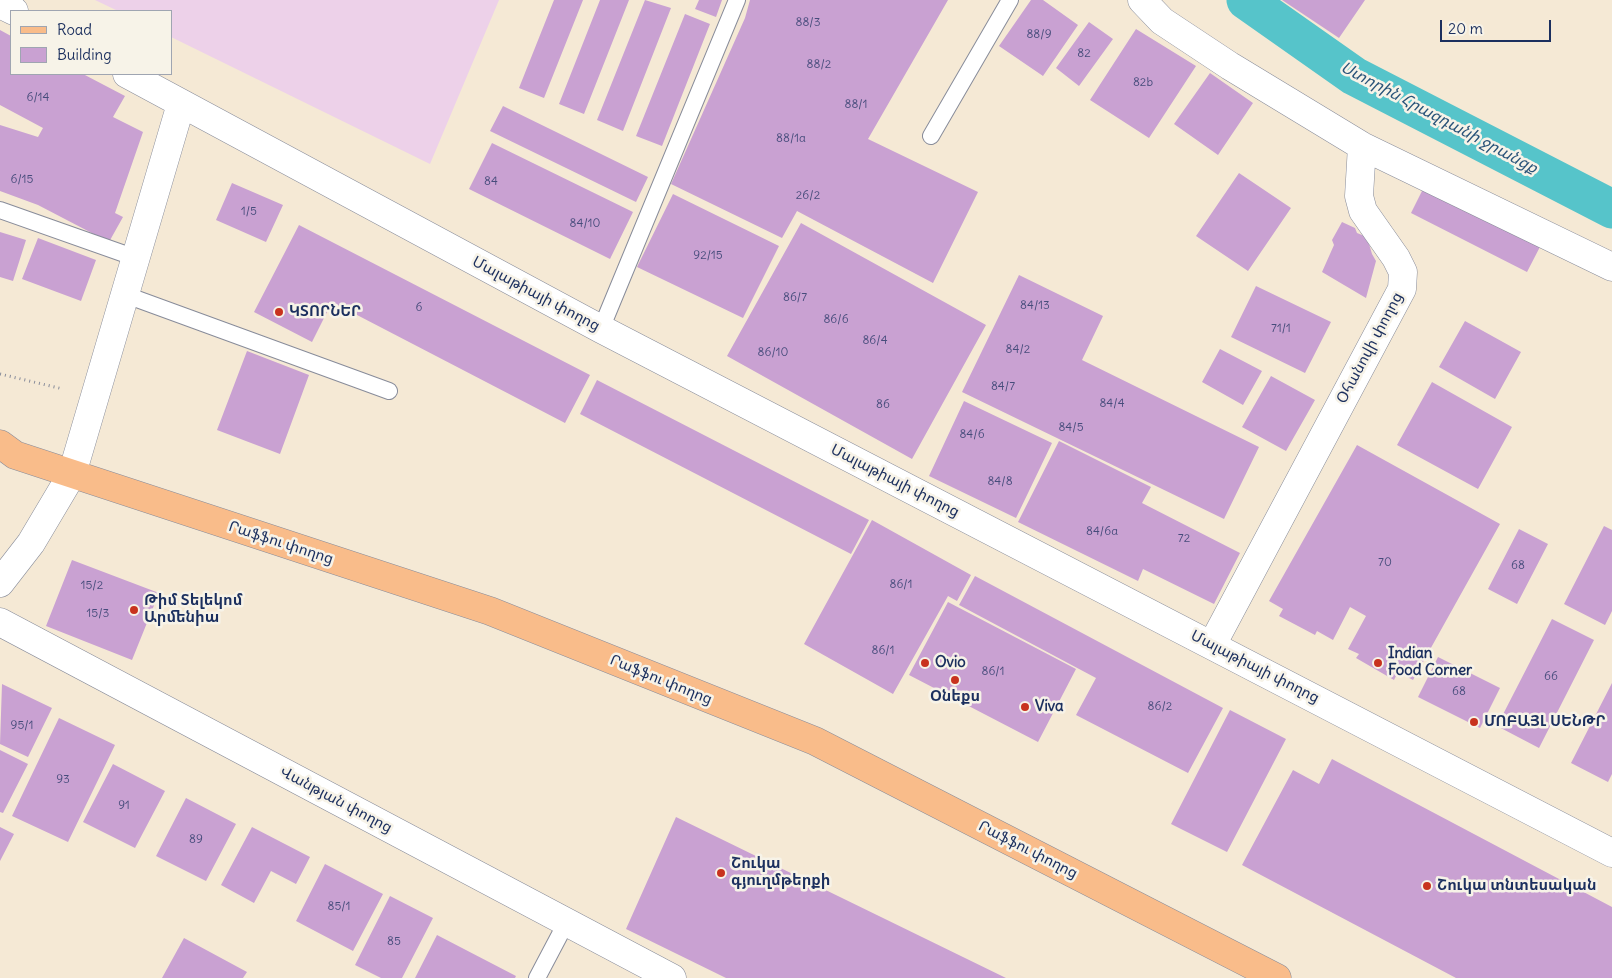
<!DOCTYPE html>
<html>
<head>
<meta charset="utf-8">
<style>
  body { margin:0 }
  #map { position:relative; width:1612px; height:978px; overflow:hidden; background:#f5e9d5; font-family:Delius,sans-serif }
  canvas { display:block }
  .legend { position:absolute; left:10px; top:10px; width:162px; height:65px; box-sizing:border-box; background:#f7f3e8; border:1px solid #9fa5b1; margin:0; padding:6px 9px; list-style:none; font-size:15px; color:#1b2f5e }
  .legend li { display:flex; align-items:center; gap:10px; height:25px }
  .legend b { width:25px; border:1px solid #9fa5b1 }
  .scale { position:absolute; left:1440px; top:20px; width:111px; height:22px; box-sizing:border-box; border:2px solid #1b2f5e; border-top:0; padding-left:6px; font-size:15px; line-height:18px; white-space:nowrap; color:#1b2f5e; -webkit-text-stroke:4px #f7f3e8; paint-order:stroke }
</style>
</head>
<body>
<div id="map">
<canvas width="1612" height="978"></canvas>
<ul class="legend">
<li><b style="height:6px;background:#f9bc8a"></b>Road</li>
<li><b style="height:14px;background:#c9a1d2"></b>Building</li>
</ul>
<div class="scale">20 m</div>
</div>
<script>
const context = document.querySelector('canvas').getContext('2d');
context.lineJoin = 'round';
function fillPath(path, color) { context.fillStyle = color; context.fill(path, 'evenodd'); }
const toPath = rows => new Path2D(rows.map(r => 'M' + r).join(''));
function stroke(path, color, width, dash) { context.strokeStyle = color; context.lineWidth = width; context.lineCap = dash ? 'butt' : 'round'; context.setLineDash(dash || []); context.stroke(path); }
function label(font, color, halo, rows, align = 'center') {
  context.font = font + ' Delius,"Noto Sans Armenian",sans-serif'; context.lineWidth = 5; context.setLineDash([]); context.textBaseline = 'middle'; context.strokeStyle = halo; context.fillStyle = color; for (const [text, x, y, turn = 0] of rows) {
    context.save(); context.translate(x, y); context.rotate((+turn || 0) * Math.PI / 180); context.textAlign = isNaN(turn) ? turn : align; if (halo) context.strokeText(text, 0, 0); context.fillText(text, 0, 0); context.restore();
  }
}
fillPath(toPath([
  [95,0,499,0,430,164,171,37,171,11,118,11]
]), '#edd1e9');
stroke(toPath([
  [1246,0,1354,76,1612,209]
]), '#56c4ca', 39);
fillPath(toPath([
  [554,0,583,0,544,98,519,88],
  [600,0,629,0,584,114,559,104],
  [645,0,671,8,623,131,597,120],
  [699,0,722,0,716,17,695,9],
  [750,0,948,0,868,139,978,192,933,283,797,211,782,238,671,184,745,18],
  [1031,0,1043,0,1078,25,1043,76,999,46],
  [1282,0,1365,0,1339,38],
  [685,14,710,24,662,146,636,136],
  [1089,22,1113,39,1079,86,1056,68],
  [1136,29,1196,66,1149,138,1090,100],
  [0,30,11,36,11,74,83,74,125,96,113,117,143,132,115,213,123,217,109,242,38,205,0,191,0,125,38,137,43,128,0,105],
  [1210,73,1253,103,1218,155,1174,124],
  [503,106,648,177,636,202,490,131],
  [492,143,633,212,610,259,469,189],
  [1239,173,1291,208,1248,271,1196,236],
  [232,183,283,205,266,242,216,220],
  [1426,183,1543,241,1527,272,1411,213],
  [673,194,779,246,743,318,637,267],
  [1342,222,1355,228,1357,233,1367,237,1372,254,1376,261,1366,298,1322,272,1334,245,1332,240],
  [801,223,986,325,912,459,727,356],
  [299,225,590,375,565,423,332,302,312,342,254,312],
  [0,232,26,240,13,281,0,277],
  [38,238,96,260,81,301,22,279],
  [1019,275,1103,316,1082,360,1259,447,1224,519,962,392],
  [1256,286,1331,322,1305,373,1231,337],
  [1465,321,1521,352,1495,399,1439,367],
  [1220,349,1262,371,1243,405,1202,382],
  [247,351,309,375,280,454,217,430],
  [1271,376,1315,400,1286,451,1242,427],
  [597,380,869,520,851,554,580,414],
  [1432,382,1512,427,1478,489,1397,445],
  [964,401,1052,443,1016,518,929,476],
  [1059,441,1151,487,1142,503,1240,553,1214,604,1143,569,1138,581,1018,522],
  [1357,445,1500,524,1413,680,1398,672,1394,680,1356,658,1359,654,1348,649,1366,616,1350,607,1333,640,1317,631,1315,635,1279,616,1283,609,1269,601],
  [872,520,971,575,957,601,948,596,893,694,804,644],
  [1604,526,1612,530,1612,611,1605,625,1564,604],
  [1519,529,1548,544,1517,604,1488,589],
  [72,560,159,593,132,660,46,626],
  [975,576,1223,708,1188,773,1076,715,1096,678,959,605],
  [948,602,1076,669,1038,742,909,675],
  [1552,619,1594,640,1539,748,1497,726],
  [1438,657,1500,688,1480,728,1418,697],
  [1612,683,1612,774,1608,782,1571,763],
  [2,684,52,708,28,757,0,744],
  [1230,710,1286,739,1227,852,1171,824],
  [59,718,115,745,68,842,12,816],
  [0,750,28,764,3,813,0,812],
  [1332,759,1612,907,1612,978,1456,978,1242,865,1293,770,1319,784],
  [113,764,165,791,135,848,83,822],
  [186,798,236,824,206,881,156,856],
  [676,817,1006,978,726,978,626,929],
  [0,827,14,834,0,861],
  [252,827,310,857,296,884,271,871,254,903,221,885],
  [325,864,383,894,353,951,296,921],
  [390,896,433,918,402,978,381,978,355,965],
  [437,935,516,976,515,978,415,978],
  [184,938,247,972,243,978,162,978]
]), '#c9a1d2');
const service = toPath([
  [931,136,1010,0],
  [0,210,136,258],
  [126,295,389,391],
  [601,329,737,0],
  [537,978,566,923]
]);
const minor = toPath([
  [1142,0,1162,21,1230,66,1362,146,1612,267],
  [0,583,31,543,72,474,181,104],
  [0,622,672,978],
  [1212,645,1402,289,1403,272,1396,258,1363,211,1359,196,1362,146]
]);
const tertiary = toPath([
  [0,4,14,11],
  [127,74,601,329,1612,853]
]);
const primary = toPath([
  [0,444,15,455,490,611,815,741,1277,978]
]);
stroke(service, '#888c9a', 18);
stroke(minor, '#888c9a', 29);
stroke(tertiary, '#888c9a', 29);
stroke(primary, '#888c9a', 29);
stroke(toPath([
  [0,374,63,389]
]), '#888c9a', 3, [1, 4]);
stroke(service, '#fff', 16);
stroke(minor, '#fff', 28);
stroke(tertiary, '#fff', 28);
stroke(primary, '#f9bc8a', 28);
for (const [x, y, r, color] of [
  [279,312,5,"#c8321e"],
  [134,610,5,"#c8321e"],
  [925,663,5,"#c8321e"],
  [1378,663,5,"#c8321e"],
  [955,680,5,"#c8321e"],
  [1025,707,5,"#c8321e"],
  [1474,722,5,"#c8321e"],
  [721,873,5,"#c8321e"],
  [1427,886,5,"#c8321e"]
]) { const dot = new Path2D(); dot.arc(x, y, r, 0, 2 * Math.PI); context.fillStyle = color; context.fill(dot); stroke(dot, '#f7f3e8', 2); }
label('12px', '#464c7b', null, [
  ["88/3",808,23],
  ["88/9",1039,35],
  ["82",1084,54],
  ["88/2",819,65],
  ["82b",1143,83],
  ["6/14",38,98],
  ["88/1",856,105],
  ["88/1a",791,139],
  ["6/15",22,180],
  ["84",491,182],
  ["26/2",808,196],
  ["1/5",249,212],
  ["84/10",585,224],
  ["92/15",708,256],
  ["86/7",795,298],
  ["84/13",1035,306],
  ["6",419,308],
  ["86/6",836,320],
  ["71/1",1281,329],
  ["86/4",875,341],
  ["84/2",1018,350],
  ["86/10",773,353],
  ["84/7",1003,387],
  ["84/4",1112,404],
  ["86",883,405],
  ["84/5",1071,428],
  ["84/6",972,435],
  ["84/8",1000,482],
  ["84/6a",1102,532],
  ["72",1184,539],
  ["70",1385,563],
  ["68",1518,566],
  ["86/1",901,585],
  ["15/2",92,586],
  ["15/3",98,614],
  ["86/1",883,651],
  ["86/1",993,672],
  ["66",1551,677],
  ["68",1459,692],
  ["86/2",1160,707],
  ["95/1",22,726],
  ["93",63,780],
  ["91",124,806],
  ["89",196,840],
  ["85/1",339,907],
  ["85",394,942]
]);
label('15px', '#1b2f5e', '#f7f3e8', [
  ["Մալաթիայի փողոց",536,294,28],
  ["Օհանովի փողոց",1370,348,-62],
  ["Մալաթիայի փողոց",895,481,27],
  ["Րաֆֆու փողոց",281,543,18],
  ["Մալաթիայի փողոց",1255,667,27],
  ["Րաֆֆու փողոց",661,680,22],
  ["Վանթյան փողոց",336,800,28],
  ["Րաֆֆու փողոց",1028,850,27]
]);
label('bold 15px', '#1b2f5e', '#f7f3e8', [
  ["ԿՏՈՐՆԵՐ",289,312],
  ["Թիմ Տելեկոմ",144,601],
  ["Արմենիա",144,618],
  ["Indian",1388,654],
  ["Food Corner",1388,671],
  ["Ovio",935,663],
  ["Օնեքս",955,697,"center"],
  ["Viva",1035,707],
  ["ՄՈԲԱՅԼ ՍԵՆԹՐ",1484,722],
  ["Շուկա",731,864],
  ["գյուղմթերքի",731,881],
  ["Շուկա տնտեսական",1437,886]
], 'left');
label('italic 16px', '#2a5479', '#f7f3e8', [
  ["Ստորին Հրազդանի ջրանցք",1439,118,28]
]);
</script>
</body>
</html>
